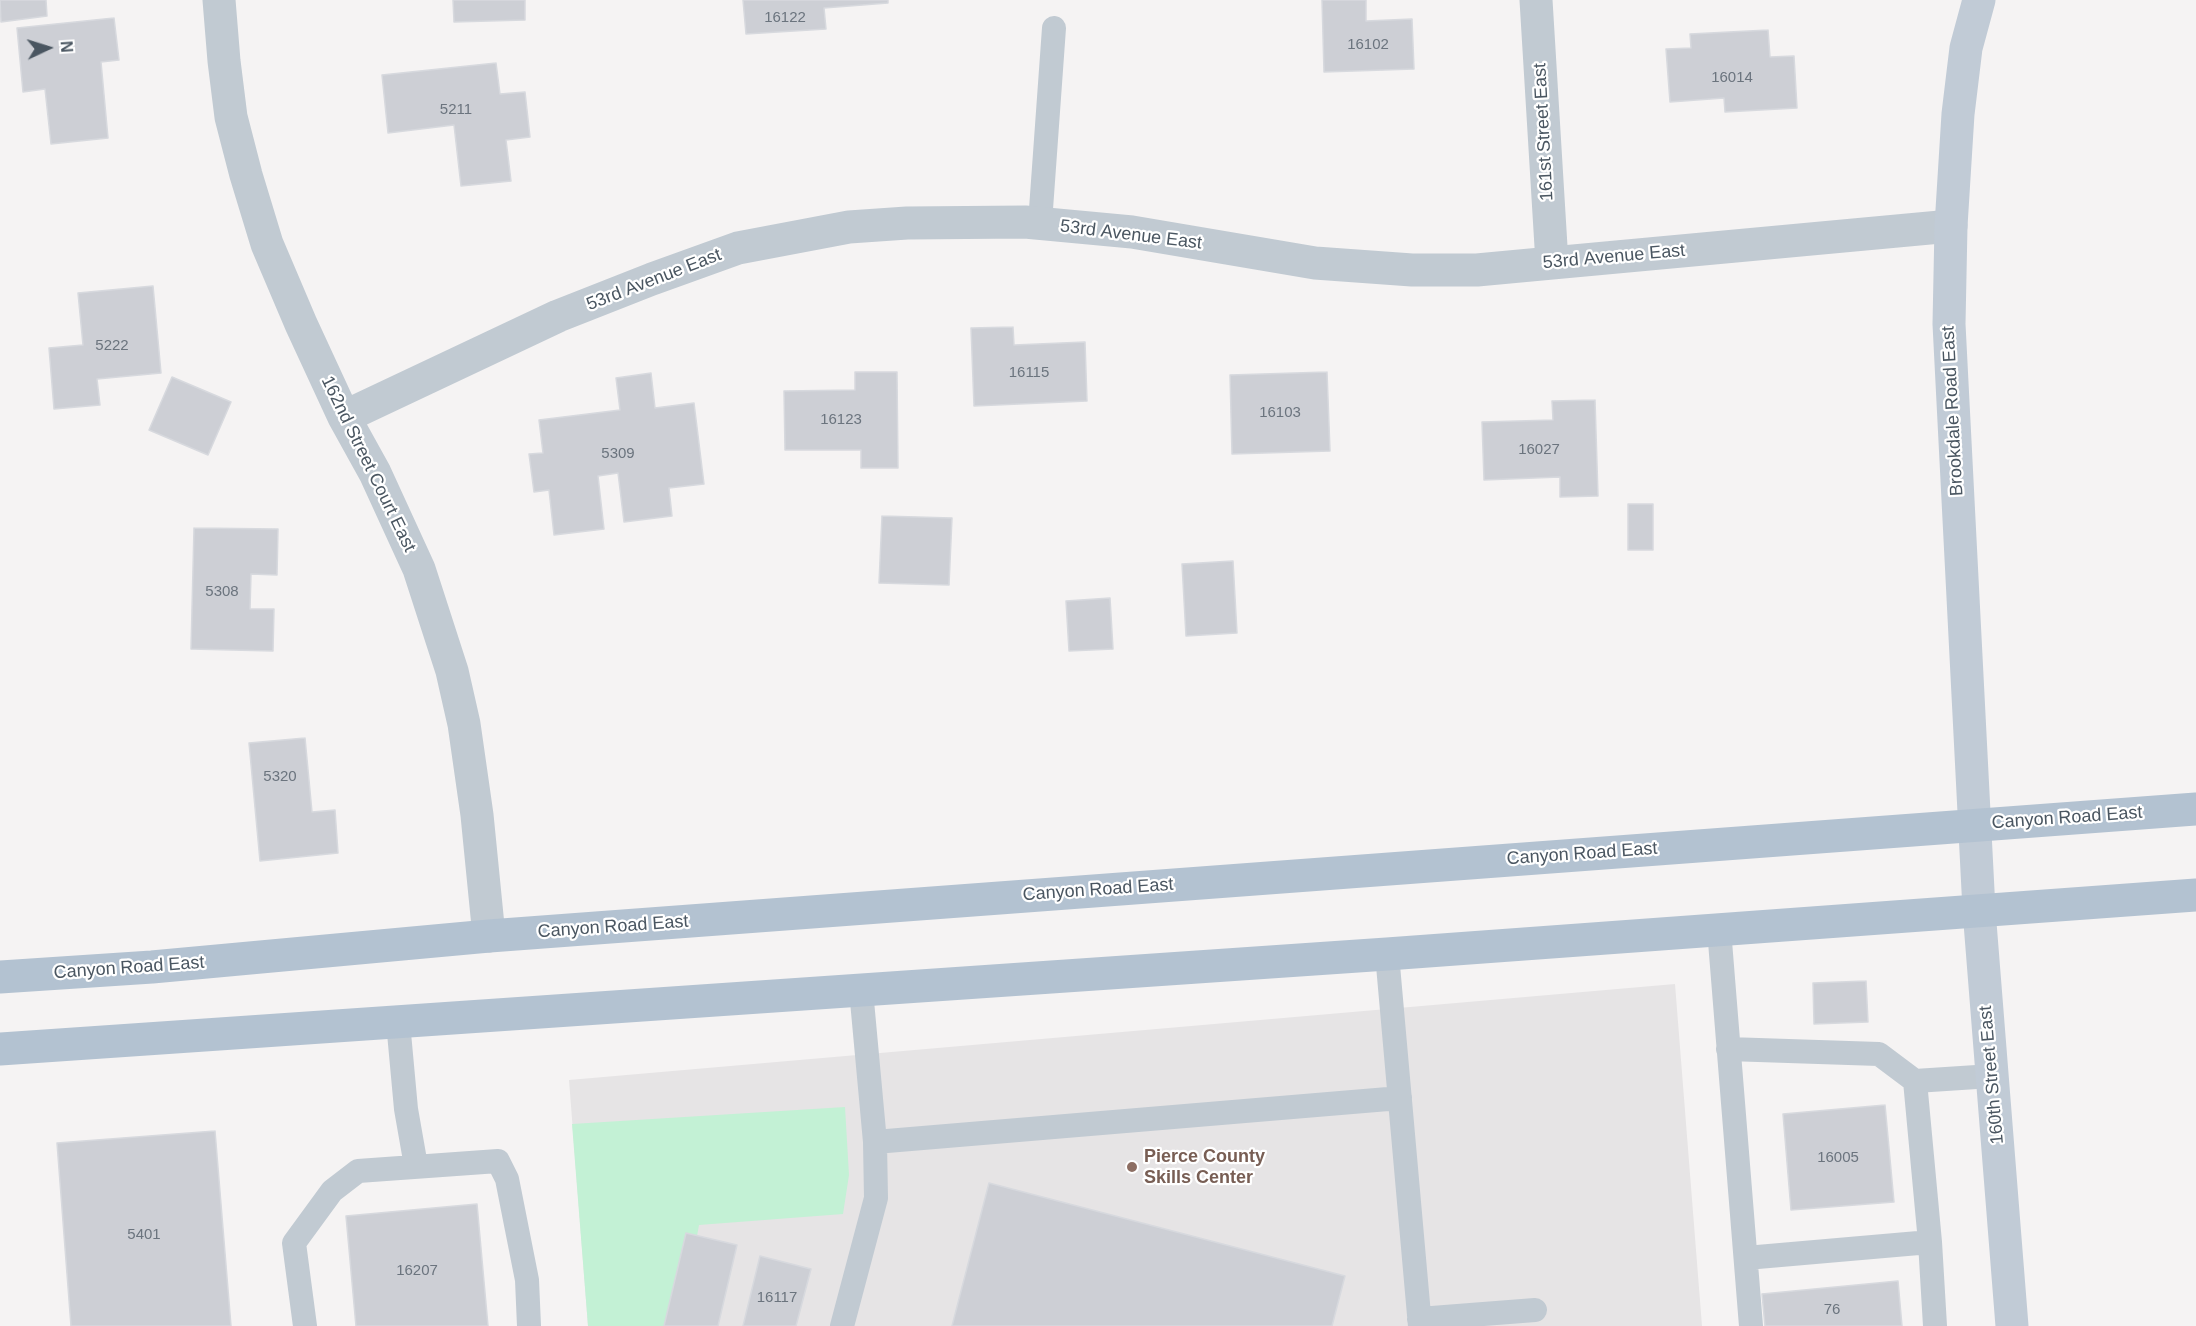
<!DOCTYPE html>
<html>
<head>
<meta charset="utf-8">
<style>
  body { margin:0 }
  #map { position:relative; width:2196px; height:1326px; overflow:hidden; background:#f5f3f3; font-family:Helvetica,sans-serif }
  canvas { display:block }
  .north { position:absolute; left:18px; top:18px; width:60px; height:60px; -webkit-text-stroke:4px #fff; paint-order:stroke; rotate:86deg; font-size:16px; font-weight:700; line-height:24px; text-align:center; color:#4a5661 }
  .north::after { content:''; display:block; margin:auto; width:21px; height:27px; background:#4a5661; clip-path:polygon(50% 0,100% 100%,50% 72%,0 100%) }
</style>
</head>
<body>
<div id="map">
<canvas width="2196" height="1326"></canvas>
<div class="north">N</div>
</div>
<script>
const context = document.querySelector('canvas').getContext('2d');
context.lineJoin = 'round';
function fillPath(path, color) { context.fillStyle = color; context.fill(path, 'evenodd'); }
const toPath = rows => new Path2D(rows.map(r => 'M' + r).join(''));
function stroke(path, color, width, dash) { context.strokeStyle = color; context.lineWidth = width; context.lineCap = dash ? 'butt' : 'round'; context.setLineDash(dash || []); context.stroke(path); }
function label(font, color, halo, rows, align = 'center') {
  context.font = font + ' Helvetica,sans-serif'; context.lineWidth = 4.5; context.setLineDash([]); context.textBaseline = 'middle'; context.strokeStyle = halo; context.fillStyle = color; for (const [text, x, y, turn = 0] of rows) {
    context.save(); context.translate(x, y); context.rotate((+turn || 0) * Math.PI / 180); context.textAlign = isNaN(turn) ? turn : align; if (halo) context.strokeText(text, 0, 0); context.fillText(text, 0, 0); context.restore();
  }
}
fillPath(toPath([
  [1675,984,1702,1326,588,1326,569,1080]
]), '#e6e4e5');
fillPath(toPath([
  [845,1107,849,1175,843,1214,699,1225,697,1236,686,1233,664,1326,588,1326,572,1124]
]), '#c3f1d5');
const building = toPath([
  [0,0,46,0,47,16,1,22,0,0],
  [453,0,525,0,525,20,454,22,453,0],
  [743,0,888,0,888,3,824,8,826,29,746,34,743,0],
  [1322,0,1366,0,1366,21,1412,19,1414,69,1324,72,1322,0],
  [114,18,119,60,101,62,108,138,51,144,45,89,23,92,17,28,114,18],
  [1768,30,1770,57,1794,56,1797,108,1725,112,1724,98,1670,102,1666,49,1691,48,1690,34,1768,30],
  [496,63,500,94,525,92,530,137,506,140,511,181,461,186,454,125,388,133,382,75,496,63],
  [153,286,161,373,97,379,100,405,54,409,49,348,83,345,78,293,153,286],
  [1013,327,1014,345,1085,342,1087,401,974,406,971,328,1013,327],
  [855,372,897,372,898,468,861,468,861,450,785,450,784,391,855,390,855,372],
  [1327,372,1330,451,1232,454,1230,375,1327,372],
  [651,373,655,408,694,403,704,484,669,488,672,516,624,522,618,473,598,476,604,529,554,535,549,490,534,492,529,454,543,453,539,420,620,410,616,378,651,373],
  [172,377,231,402,208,455,149,430,172,377],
  [1595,400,1598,496,1560,497,1560,477,1484,480,1482,422,1553,420,1552,401,1595,400],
  [1628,504,1653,504,1653,550,1628,550,1628,504],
  [882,516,952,518,949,585,879,583,882,516],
  [194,528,278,529,277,575,251,574,250,609,274,609,273,651,191,649,194,528],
  [1233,561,1237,633,1186,636,1182,564,1233,561],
  [1110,598,1113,649,1069,651,1066,601,1110,598],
  [305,738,312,812,335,810,338,853,260,861,249,743,305,738],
  [1866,981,1868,1022,1814,1024,1813,983,1866,981],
  [1885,1105,1894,1202,1791,1210,1783,1114,1885,1105],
  [215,1131,231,1326,71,1326,57,1143,215,1131],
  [989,1183,1345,1276,1332,1326,952,1326,989,1183],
  [477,1204,488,1326,356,1326,346,1216,477,1204],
  [686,1233,737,1245,718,1326,664,1326,686,1233],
  [760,1256,811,1269,796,1326,743,1326,760,1256],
  [1898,1281,1902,1326,1765,1326,1762,1294,1898,1281]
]);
fillPath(building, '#cdcfd5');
stroke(building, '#d7d9de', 1.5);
stroke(toPath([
  [1040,223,1054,28],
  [1719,929,1751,1326],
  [1387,954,1420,1326],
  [398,1022,406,1109,416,1166],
  [1728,1049,1879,1054,1915,1081],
  [875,1142,1400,1098],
  [1746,1258,1930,1242],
  [1419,1319,1535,1310],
  [305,1326,294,1243,332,1191,358,1171,498,1161,507,1179,527,1280,529,1326],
  [842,1326,876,1198,875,1142,861,990],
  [1935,1326,1930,1242,1915,1081,1992,1076]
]), '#c1cad2', 24);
stroke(toPath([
  [219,0,224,61,231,117,246,175,267,244,301,324,344,417,375,473,419,569,452,671,464,724,477,815,489,936],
  [1536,0,1552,263],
  [344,417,558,316,652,279,738,248,849,227,907,223,1025,222,1132,232,1315,263,1412,270,1477,270,1552,263,1951,226]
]), '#c1cad2', 33);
stroke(toPath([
  [1979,0,1966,48,1958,114,1951,226,1949,324,1979,910,2012,1326]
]), '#c1cbd6', 33);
stroke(toPath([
  [0,977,152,967,489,936,2196,809],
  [0,1049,1387,954,2196,895]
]), '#b3c2d1', 33);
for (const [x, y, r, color] of [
  [1132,1167,6,"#8d6e63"]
]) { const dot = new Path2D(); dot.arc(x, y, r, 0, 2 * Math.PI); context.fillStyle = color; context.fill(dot); stroke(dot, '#fff', 2); }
label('15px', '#6b747e', null, [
  ["16122",785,18],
  ["16102",1368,45],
  ["16014",1732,78],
  ["5211",456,110],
  ["5222",112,346],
  ["16115",1029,373],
  ["16103",1280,413],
  ["16123",841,420],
  ["16027",1539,450],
  ["5309",618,454],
  ["5308",222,592],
  ["5320",280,777],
  ["16005",1838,1158],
  ["5401",144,1235],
  ["16207",417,1271],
  ["16117",777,1298],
  ["76",1832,1310]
]);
label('18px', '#4a5661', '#fff', [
  ["161st Street East",1544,132,-93],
  ["53rd Avenue East",1131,235,7],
  ["53rd Avenue East",1614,257,-5],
  ["53rd Avenue East",654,280,-21],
  ["Brookdale Road East",1953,411,-93],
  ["162nd Street Court East",368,464,64],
  ["Canyon Road East",2067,818,-4],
  ["Canyon Road East",1582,854,-4],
  ["Canyon Road East",1098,890,-4],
  ["Canyon Road East",613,927,-4],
  ["Canyon Road East",129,968,-4],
  ["160th Street East",1992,1075,-95]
]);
label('bold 18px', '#785e54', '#fff', [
  ["Pierce County",1144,1157],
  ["Skills Center",1144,1178]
], 'left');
</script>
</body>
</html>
